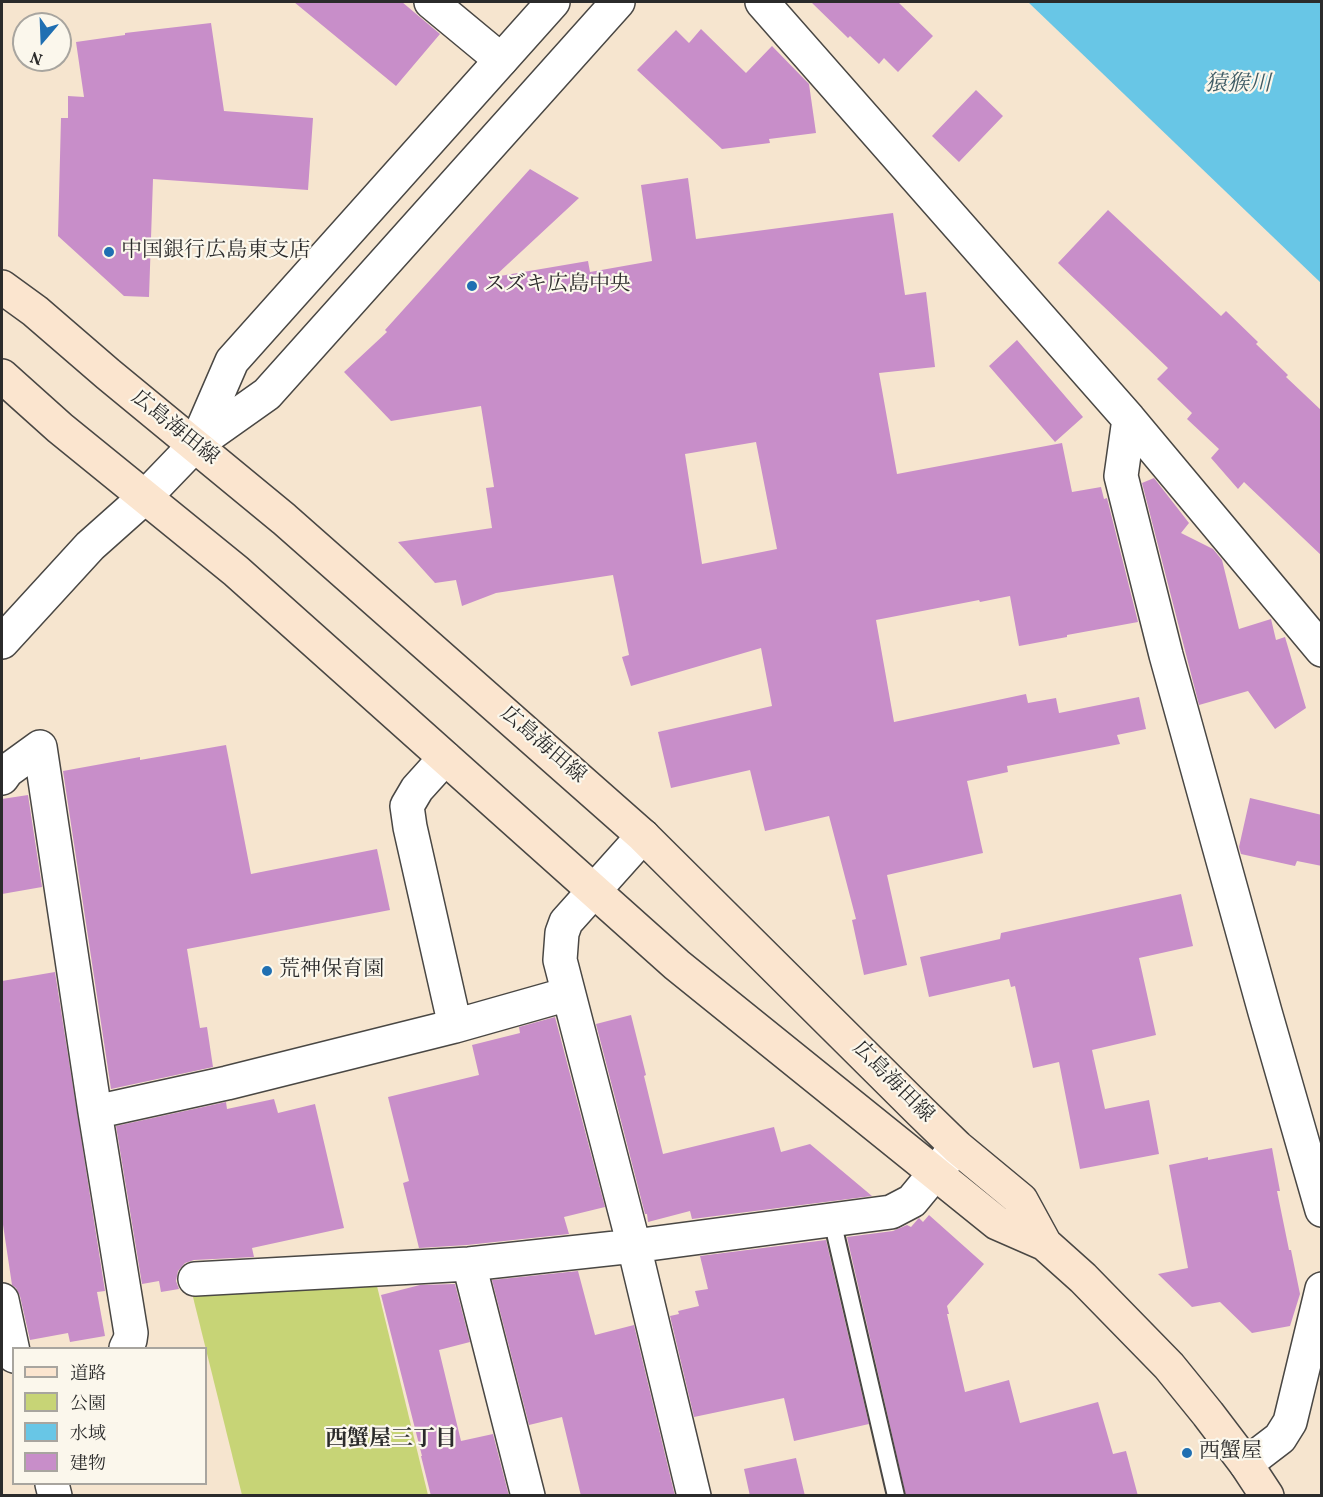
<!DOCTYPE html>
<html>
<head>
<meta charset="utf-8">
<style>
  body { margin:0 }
  #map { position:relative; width:1323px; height:1497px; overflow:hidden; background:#f6e5cf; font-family:Vollkorn,"Noto Serif JP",serif }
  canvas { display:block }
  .frame { position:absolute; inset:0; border:3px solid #2b2b2b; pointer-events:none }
  .legend { position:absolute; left:12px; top:1347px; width:195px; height:138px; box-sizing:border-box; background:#fbf7ec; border:2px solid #a8a59f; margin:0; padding:8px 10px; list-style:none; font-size:18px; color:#2b2b2b }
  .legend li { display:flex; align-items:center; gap:12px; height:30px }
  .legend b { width:30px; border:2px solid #a8a59f }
  .north { position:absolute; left:12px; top:12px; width:60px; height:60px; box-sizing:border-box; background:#fbf7ec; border:2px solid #a8a59f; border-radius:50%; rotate:199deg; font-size:16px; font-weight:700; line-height:24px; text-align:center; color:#2b2b2b }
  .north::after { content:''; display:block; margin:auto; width:21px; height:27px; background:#1f6fb2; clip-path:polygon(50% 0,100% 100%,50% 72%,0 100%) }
</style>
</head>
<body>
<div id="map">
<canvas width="1323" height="1497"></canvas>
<div class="frame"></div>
<ul class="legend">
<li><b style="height:8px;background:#fbe5cf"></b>道路</li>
<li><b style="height:16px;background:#c7d476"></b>公園</li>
<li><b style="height:16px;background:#68c6e6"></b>水域</li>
<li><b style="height:16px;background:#c88ec9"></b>建物</li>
</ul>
<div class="north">N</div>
</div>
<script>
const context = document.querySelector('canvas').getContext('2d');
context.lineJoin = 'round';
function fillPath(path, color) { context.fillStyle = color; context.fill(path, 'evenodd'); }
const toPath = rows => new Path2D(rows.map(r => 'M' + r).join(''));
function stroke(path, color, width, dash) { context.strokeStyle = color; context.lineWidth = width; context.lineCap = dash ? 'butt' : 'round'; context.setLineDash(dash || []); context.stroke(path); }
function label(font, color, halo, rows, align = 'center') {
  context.font = font + ' Vollkorn,"Noto Serif JP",serif'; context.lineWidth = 4.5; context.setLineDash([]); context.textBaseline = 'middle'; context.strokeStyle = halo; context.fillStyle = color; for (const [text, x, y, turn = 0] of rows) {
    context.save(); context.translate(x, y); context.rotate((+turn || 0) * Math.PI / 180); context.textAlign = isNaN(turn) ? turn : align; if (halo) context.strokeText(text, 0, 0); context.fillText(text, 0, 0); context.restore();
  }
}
fillPath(toPath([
  [375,1278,428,1495,242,1495,191,1289]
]), '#c7d476');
fillPath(toPath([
  [1028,2,1321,2,1321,283]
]), '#68c6e6');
fillPath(toPath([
  [294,2,402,2,440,34,396,86],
  [811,2,898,2,933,36,898,72,884,58,879,64,850,36,848,38],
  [211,23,224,111,313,118,308,190,153,179,149,297,124,296,58,236,61,118,68,118,68,96,84,97,76,42,125,35,125,33],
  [701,29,746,73,772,46,809,84,816,133,769,139,770,143,722,149,637,70,676,30,689,43],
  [976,90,1003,116,959,162,932,136],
  [530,169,579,198,494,277,588,261,590,272,652,261,641,185,688,178,696,239,893,213,905,295,926,292,935,367,879,373,897,474,1062,443,1072,492,1101,487,1104,499,1107,498,1138,622,1067,635,1067,637,1019,646,1010,596,980,602,979,600,876,620,894,722,1026,694,1028,703,1056,698,1059,713,1139,697,1146,729,1117,735,1120,744,1007,766,1008,772,967,781,983,853,887,875,907,965,864,975,852,920,856,919,829,816,765,831,750,770,671,788,658,732,772,706,761,648,631,686,622,657,629,655,613,575,496,593,462,606,456,580,435,583,398,542,492,528,486,488,494,487,481,406,391,421,344,372,387,332,385,330],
  [756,442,777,549,702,564,685,454],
  [1108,210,1221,316,1226,311,1258,342,1256,344,1288,375,1286,377,1322,411,1322,556,1244,482,1238,489,1211,458,1219,449,1187,419,1192,413,1157,379,1168,368,1058,263],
  [1017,340,1083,417,1055,442,989,366],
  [1154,478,1189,523,1181,533,1213,549,1222,560,1239,629,1271,619,1276,640,1285,637,1306,708,1275,729,1248,691,1199,705,1142,483],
  [226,745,251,874,377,849,390,910,187,949,200,1028,207,1027,213,1067,111,1089,63,771,140,757,140,760],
  [28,795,42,887,2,894,2,799],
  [1250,798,1322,815,1322,866,1297,861,1295,866,1241,854,1239,847],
  [1181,894,1193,946,1139,958,1156,1035,1092,1050,1105,1109,1149,1100,1159,1154,1080,1169,1059,1062,1033,1068,1015,986,1011,987,1009,979,929,997,920,957,1000,939,1001,933],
  [55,972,105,1291,97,1292,105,1336,70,1342,68,1333,30,1340,20,1296,16,1288,12,1285,2,1218,2,981],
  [631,1015,646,1075,644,1076,663,1154,774,1127,781,1152,810,1144,872,1196,692,1219,690,1211,648,1222,647,1214,645,1214,596,1024],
  [555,1017,605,1207,564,1217,569,1234,467,1245,419,1248,403,1183,409,1181,388,1097,479,1075,472,1045,520,1033,519,1027],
  [274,1099,278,1113,315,1104,344,1228,252,1248,254,1257,194,1260,185,1263,178,1271,176,1281,179,1289,161,1292,159,1281,142,1284,116,1126,226,1102,227,1109],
  [1272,1148,1280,1191,1277,1191,1289,1250,1291,1250,1300,1294,1290,1326,1252,1333,1220,1302,1192,1307,1158,1274,1188,1268,1169,1165,1208,1157,1208,1160],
  [929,1215,984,1264,947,1306,949,1314,947,1314,965,1392,1009,1380,1020,1423,1098,1402,1113,1454,1126,1451,1138,1496,906,1496,847,1237,893,1231,907,1225,911,1227,918,1219,919,1218,923,1222],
  [826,1240,869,1424,794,1441,784,1398,694,1417,670,1316,679,1314,678,1311,699,1306,695,1291,708,1289,700,1256],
  [578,1271,595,1335,634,1325,675,1496,581,1496,562,1417,529,1425,492,1280],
  [455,1284,470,1342,439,1350,461,1441,493,1434,509,1496,431,1496,421,1456,422,1456,381,1295,420,1285],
  [796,1458,805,1496,750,1496,744,1469]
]), '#c88ec9');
const service = toPath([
  [832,1220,896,1496]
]);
const minor = toPath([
  [431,2,501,60],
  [762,2,1129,419,1322,650],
  [1129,419,1121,476,1166,655,1265,1012,1322,1210],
  [2,778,7,771,40,747,95,1112,131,1333,130,1340,126,1348],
  [643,836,566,922,562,933,560,960,634,1246,694,1496],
  [455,1026,568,994],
  [95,1112,227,1083,455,1026,410,827,407,806,417,789,445,758],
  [469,1264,528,1496],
  [195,1279,469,1264,634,1246,891,1212,912,1201,954,1150],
  [2,1300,14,1356],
  [1246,1464,1280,1438,1290,1422,1322,1289],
  [52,1484,55,1496]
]);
const tertiary = toPath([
  [196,444,232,361,553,2],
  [2,642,90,546,145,497,195,445,267,394,618,2]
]);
const secondary = toPath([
  [2,287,35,311,108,374,284,519,643,836,921,1112,957,1147,1021,1200,1045,1244],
  [2,376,60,428,236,571,677,965,997,1223,1045,1244,1083,1278,1169,1366,1208,1414,1246,1464,1267,1496]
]);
stroke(service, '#494744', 20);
stroke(minor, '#494744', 36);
stroke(tertiary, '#494744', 36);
stroke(secondary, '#494744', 36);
stroke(service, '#fff', 16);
stroke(minor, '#fff', 33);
stroke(tertiary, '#fff', 33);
stroke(secondary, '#fbe5cf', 33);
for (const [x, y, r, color] of [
  [109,252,6,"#1f6fb2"],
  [472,286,6,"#1f6fb2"],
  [267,971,6,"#1f6fb2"],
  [1187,1453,6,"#1f6fb2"]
]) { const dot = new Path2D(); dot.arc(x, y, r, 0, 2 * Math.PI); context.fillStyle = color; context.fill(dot); stroke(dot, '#fbf7ec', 2); }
label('21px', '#2b2b2b', '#fbf7ec', [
  ["中国銀行広島東支店",121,252],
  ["スズキ広島中央",484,286],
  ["荒神保育園",279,971],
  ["西蟹屋",1199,1453]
], 'left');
label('21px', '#2b2b2b', '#fbf7ec', [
  ["広島海田線",174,429,39],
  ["広島海田線",542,746,41],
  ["広島海田線",892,1083,45]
]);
label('italic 22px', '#3d5a63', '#fbf7ec', [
  ["猿猴川",1238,86]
]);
label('bold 22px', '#2b2b2b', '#fbf7ec', [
  ["西蟹屋三丁目",391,1441]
]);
</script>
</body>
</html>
